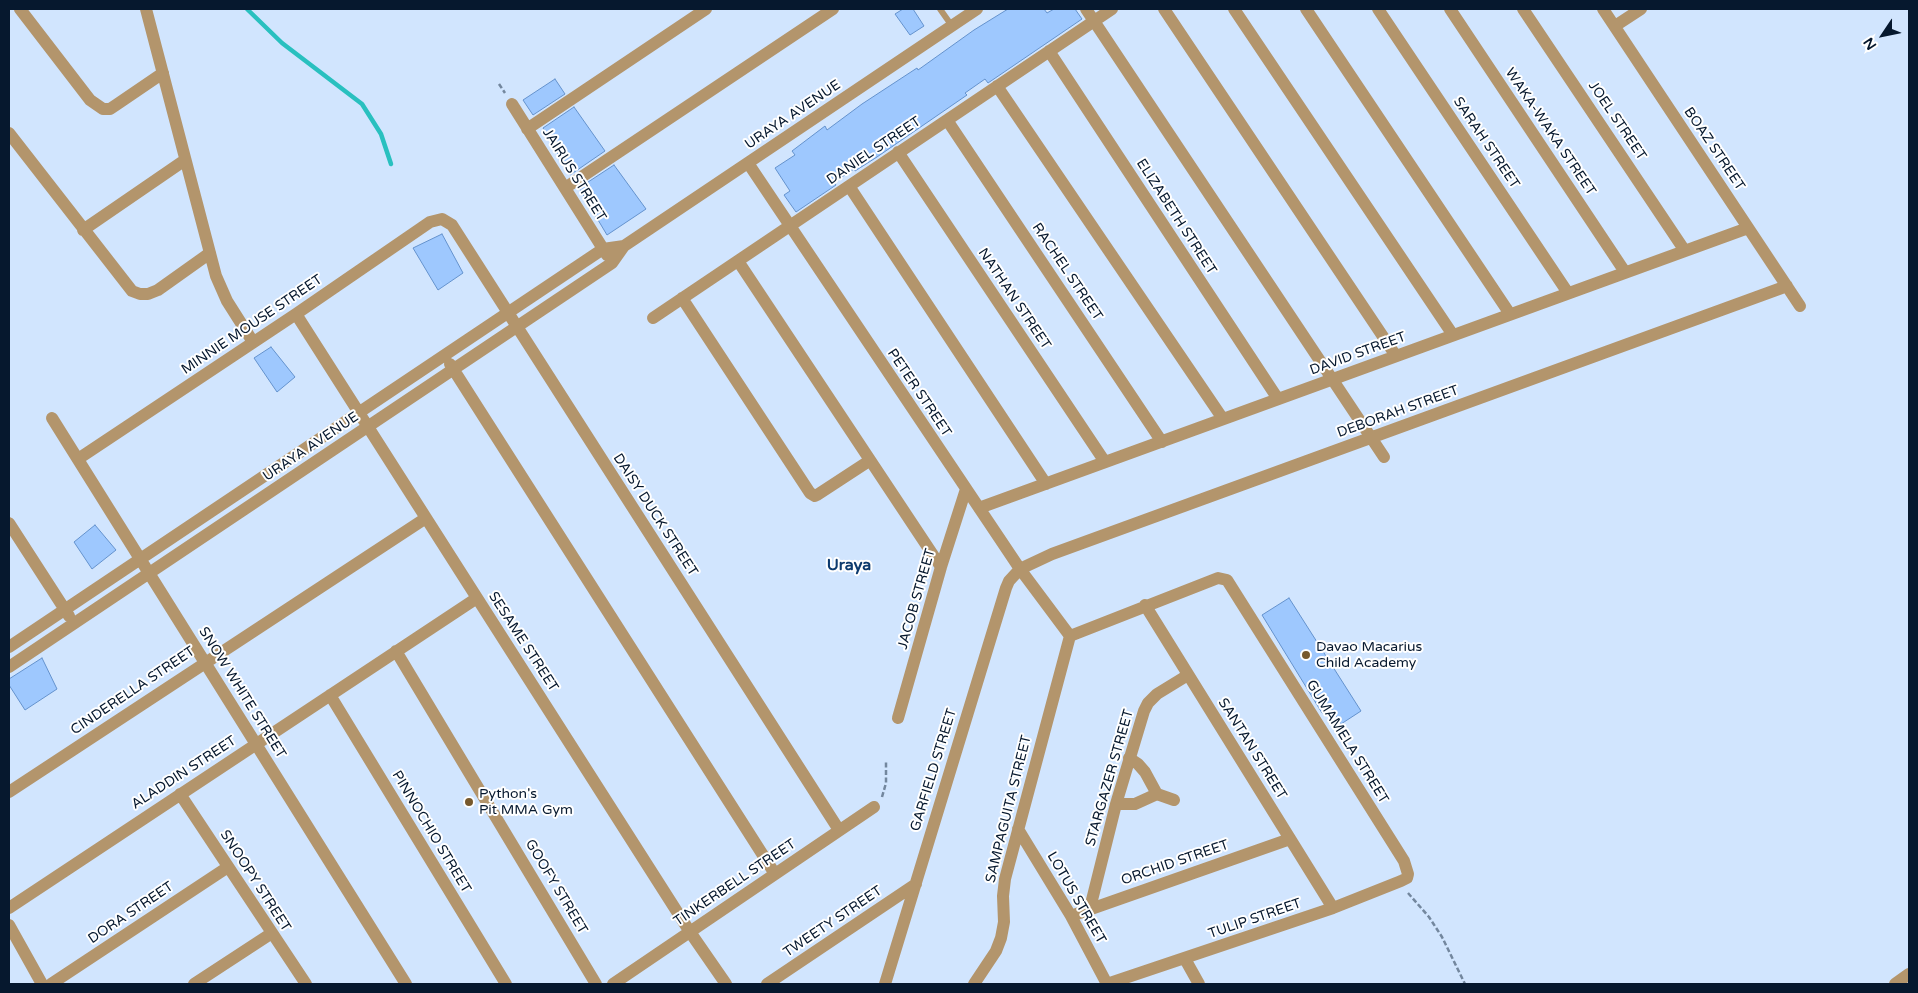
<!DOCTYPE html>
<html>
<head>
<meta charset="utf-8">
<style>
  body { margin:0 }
  #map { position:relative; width:1918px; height:993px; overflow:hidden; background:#d1e5fe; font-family:"Varela Round",sans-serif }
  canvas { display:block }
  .frame { position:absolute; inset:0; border:10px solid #06182e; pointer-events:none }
  .north { position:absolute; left:1858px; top:10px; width:50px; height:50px; -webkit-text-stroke:4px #fff; paint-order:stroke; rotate:236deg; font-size:14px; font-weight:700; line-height:20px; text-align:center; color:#06182e }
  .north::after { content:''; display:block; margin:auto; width:18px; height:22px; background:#06182e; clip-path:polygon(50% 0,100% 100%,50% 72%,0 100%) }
</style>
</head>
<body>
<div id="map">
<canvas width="1918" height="993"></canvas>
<div class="frame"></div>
<div class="north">N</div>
</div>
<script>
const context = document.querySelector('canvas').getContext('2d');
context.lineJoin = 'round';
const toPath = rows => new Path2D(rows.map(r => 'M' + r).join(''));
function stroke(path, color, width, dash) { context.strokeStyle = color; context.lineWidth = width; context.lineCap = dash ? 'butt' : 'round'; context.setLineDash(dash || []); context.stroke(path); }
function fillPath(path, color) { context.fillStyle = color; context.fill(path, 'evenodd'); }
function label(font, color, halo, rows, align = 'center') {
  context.font = font + ' "Varela Round",sans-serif'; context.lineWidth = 4; context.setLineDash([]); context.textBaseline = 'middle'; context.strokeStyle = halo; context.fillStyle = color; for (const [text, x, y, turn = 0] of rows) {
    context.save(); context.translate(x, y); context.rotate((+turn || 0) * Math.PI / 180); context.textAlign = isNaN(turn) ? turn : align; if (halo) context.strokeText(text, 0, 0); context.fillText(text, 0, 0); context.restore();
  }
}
stroke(toPath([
  [247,9,282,43,362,104,381,134,391,164]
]), '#29c0bf', 4.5);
const building = toPath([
  [903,9,913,9,924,26,910,35,895,14,903,9],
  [1008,9,1044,9,1047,13,1054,9,1075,9,1082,19,988,83,985,79,965,93,967,95,877,157,855,171,854,169,834,182,836,185,796,212,784,195,790,191,775,168,795,155,792,151,825,126,827,130,862,104,917,68,918,70,974,30,1008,9],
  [555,79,565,94,533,115,523,100,555,79],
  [574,107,605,151,570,175,543,128,574,107],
  [614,165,646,209,607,235,579,188,614,165],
  [442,234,463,273,438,290,413,248,442,234],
  [271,347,295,377,277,392,254,358,271,347],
  [95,525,116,550,92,569,74,542,95,525],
  [1289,598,1361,711,1341,724,1331,708,1322,713,1262,615,1289,598],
  [42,658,57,689,25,710,9,685,9,679,42,658]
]);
fillPath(building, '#9ec8fe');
stroke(building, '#6492cd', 1);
stroke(toPath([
  [499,84,505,93],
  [882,797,886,783,886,761],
  [1408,893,1429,917,1442,937,1465,984]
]), '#73879e', 2.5, [5, 2.5]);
stroke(toPath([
  [940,9,952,26]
]), '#b3956c', 6);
stroke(toPath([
  [20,9,90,100,103,109,110,109,116,105,163,73],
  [146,9,216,276,227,301,253,342],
  [1086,9,1384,457],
  [1164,9,1396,356],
  [1234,9,1453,335],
  [1306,9,1510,314],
  [1378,9,1568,293],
  [1450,9,1625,272],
  [1523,9,1685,251],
  [1603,9,1800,306],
  [1615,26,1641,9],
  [1049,51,1278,399],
  [997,86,1223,419],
  [512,104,607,255],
  [947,120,1162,442],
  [527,129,706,9],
  [9,133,132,291,140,294,148,294,158,290,210,253],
  [898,152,1105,462],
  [748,163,1020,569,1070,636],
  [849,186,1046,484],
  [565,188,833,9],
  [83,230,185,160],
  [738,261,941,567],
  [682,298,810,493,815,496,817,495,869,461],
  [296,314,690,932,726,984],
  [653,318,1112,9],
  [450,364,775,874],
  [52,418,406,984],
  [78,459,296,314,430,222,442,219,452,225,839,830],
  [979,508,1748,228],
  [9,523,69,616],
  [1145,605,1333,908],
  [1070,636,1218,578,1227,580,1404,861,1408,874,1407,878,1401,881,1333,908,1107,984],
  [9,647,603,249,624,246],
  [396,651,596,984],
  [9,667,612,263,624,246,977,9],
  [330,695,506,984],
  [898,718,941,567,966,489],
  [9,792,426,518],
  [180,794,306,984],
  [1157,794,1174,800],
  [1116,804,1135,804,1157,794,1145,772,1138,764,1129,758],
  [1018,829,1071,916,1107,984],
  [9,908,477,598],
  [1090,908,1116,804,1144,711,1148,703,1157,694,1188,675],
  [1071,916,1290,839],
  [9,925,42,984],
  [1185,959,1199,984],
  [51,984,228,867],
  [194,984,272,933],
  [613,984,874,807],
  [767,984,916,884],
  [885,984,1006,588,1009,581,1020,569,1052,554,1787,286],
  [974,984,996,951,1001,938,1004,922,1003,896,1005,879,1070,636],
  [1895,984,1909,974]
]), '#b3956c', 12);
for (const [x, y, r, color] of [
  [1306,655,5,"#77592d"],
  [469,802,5,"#77592d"]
]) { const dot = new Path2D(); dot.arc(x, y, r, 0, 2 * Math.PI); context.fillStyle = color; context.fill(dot); stroke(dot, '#fff', 2); }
label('14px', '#06182e', '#fff', [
  ["URAYA AVENUE",793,115,-34],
  ["JOEL STREET",1617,121,56],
  ["WAKA-WAKA STREET",1550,132,56],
  ["SARAH STREET",1486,143,56],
  ["BOAZ STREET",1714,149,56],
  ["DANIEL STREET",874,151,-34],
  ["JAIRUS STREET",574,175,58],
  ["ELIZABETH STREET",1176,217,57],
  ["RACHEL STREET",1067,272,56],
  ["NATHAN STREET",1014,299,56],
  ["MINNIE MOUSE STREET",252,325,-34],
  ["DAVID STREET",1358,354,-20],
  ["PETER STREET",919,393,56],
  ["DEBORAH STREET",1398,412,-20],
  ["URAYA AVENUE",311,447,-34],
  ["DAISY DUCK STREET",655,515,57],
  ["JACOB STREET",917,599,-74],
  ["SESAME STREET",523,642,57],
  ["CINDERELLA STREET",133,691,-34],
  ["SNOW WHITE STREET",242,693,58],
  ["GUMAMELA STREET",1347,742,58],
  ["SANTAN STREET",1252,749,58],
  ["GARFIELD STREET",934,770,-73],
  ["ALADDIN STREET",184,773,-33],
  ["STARGAZER STREET",1110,778,-74],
  ["SAMPAGUITA STREET",1009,809,-76],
  ["PINNOCHIO STREET",431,832,59],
  ["ORCHID STREET",1175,863,-19],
  ["SNOOPY STREET",255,881,57],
  ["TINKERBELL STREET",735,883,-34],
  ["GOOFY STREET",556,887,59],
  ["LOTUS STREET",1076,898,60],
  ["DORA STREET",131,913,-34],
  ["TULIP STREET",1255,919,-19],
  ["TWEETY STREET",833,922,-34]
]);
label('14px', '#06182e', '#fff', [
  ["Davao Macarius",1316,647],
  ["Child Academy",1316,663],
  ["Python's",479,794],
  ["Pit MMA Gym",479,810]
], 'left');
label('bold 16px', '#0c3a6e', '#fff', [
  ["Uraya",849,566]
]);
</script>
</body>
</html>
